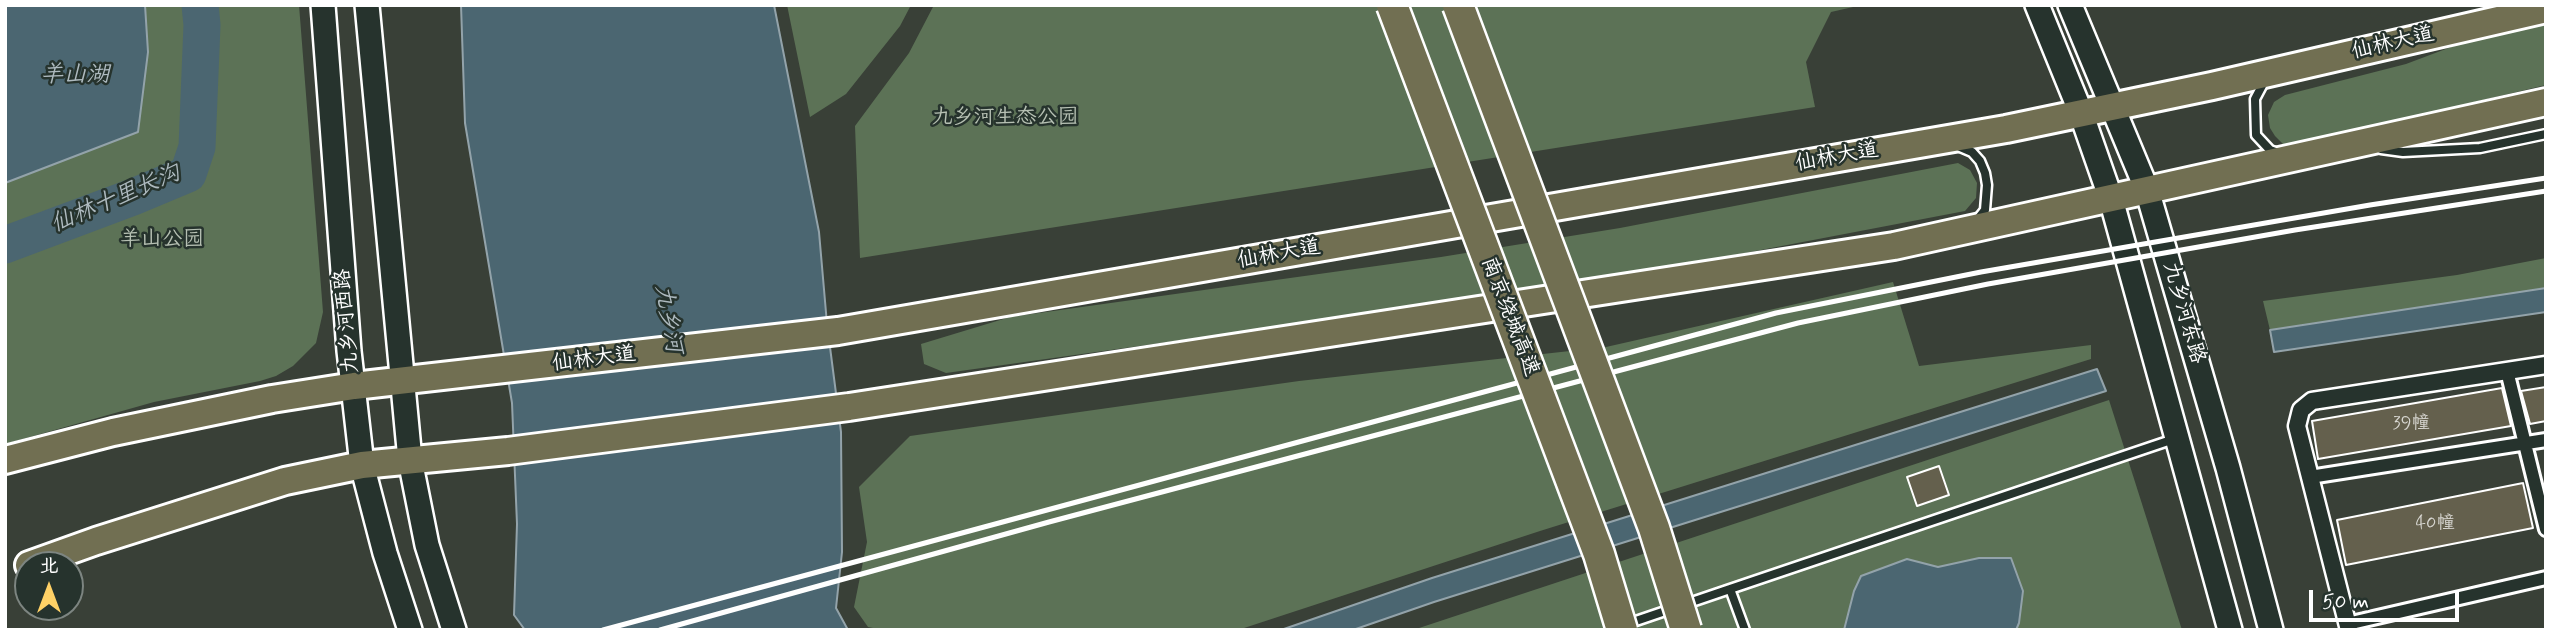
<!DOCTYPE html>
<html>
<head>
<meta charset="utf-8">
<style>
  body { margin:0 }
  #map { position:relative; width:2551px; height:635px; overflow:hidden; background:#394037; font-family:Mynerve,"LXGW WenKai TC",sans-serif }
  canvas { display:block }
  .frame { position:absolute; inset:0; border:7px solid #fff; pointer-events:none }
  .north { position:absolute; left:14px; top:551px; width:70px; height:70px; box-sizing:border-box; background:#26332d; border:2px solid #7d8581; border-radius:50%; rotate:0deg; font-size:19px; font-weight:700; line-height:28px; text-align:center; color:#fff }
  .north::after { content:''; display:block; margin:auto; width:24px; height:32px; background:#ffd166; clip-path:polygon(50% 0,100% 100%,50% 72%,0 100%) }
  .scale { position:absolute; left:2309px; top:590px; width:150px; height:32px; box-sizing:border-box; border:4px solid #fff; border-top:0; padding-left:9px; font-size:21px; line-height:24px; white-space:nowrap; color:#fff; -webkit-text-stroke:5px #26332d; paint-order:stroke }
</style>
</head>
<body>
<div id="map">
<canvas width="2551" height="635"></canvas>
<div class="frame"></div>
<div class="north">北</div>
<div class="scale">50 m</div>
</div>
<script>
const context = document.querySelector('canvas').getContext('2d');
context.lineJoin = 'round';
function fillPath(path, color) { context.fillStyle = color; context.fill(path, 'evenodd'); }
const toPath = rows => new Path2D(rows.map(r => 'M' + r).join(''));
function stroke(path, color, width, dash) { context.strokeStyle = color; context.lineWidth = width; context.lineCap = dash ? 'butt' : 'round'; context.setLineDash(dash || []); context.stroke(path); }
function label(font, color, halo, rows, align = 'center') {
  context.font = font + ' Mynerve,"LXGW WenKai TC",sans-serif'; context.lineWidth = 5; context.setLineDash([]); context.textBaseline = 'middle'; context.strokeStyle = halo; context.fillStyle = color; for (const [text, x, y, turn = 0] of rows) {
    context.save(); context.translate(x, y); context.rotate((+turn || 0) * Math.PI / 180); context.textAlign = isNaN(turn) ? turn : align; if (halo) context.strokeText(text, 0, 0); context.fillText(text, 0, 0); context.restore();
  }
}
fillPath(toPath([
  [5,5,299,5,323,312,316,343,293,366,276,376,260,381,154,402,5,444],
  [787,5,911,5,900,26,846,94,810,117],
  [934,5,1862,5,1831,12,1806,62,1815,107,860,258,855,126,909,53],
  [2546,20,2546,85,2294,145,2283,144,2275,136,2270,128,2268,115,2274,102,2285,95,2406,64,2483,35],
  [1958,163,1970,170,1977,183,1976,198,1965,211,1630,275,1454,302,946,373,924,364,921,344,1010,317,1441,257,1620,228],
  [2546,258,2546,288,2270,330,2263,301,2457,275],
  [1893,282,1919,366,2091,345,2091,359,1540,531,1238,630,883,630,868,627,854,607,867,542,859,487,910,436,1299,381,1606,347],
  [2109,400,2182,630,1413,630]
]), '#5c7256');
const water = toPath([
  [5,5,145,5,148,52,138,132,5,183,5,5],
  [461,5,774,5,819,232,827,324,841,432,842,552,836,608,848,630,525,630,514,615,517,524,512,403,465,123,461,5],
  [2546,288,2546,312,2274,352,2270,330,2546,288],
  [2097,369,2106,391,1434,602,1353,630,1281,630,1432,578,2097,369],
  [1979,558,2011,558,2023,591,2019,623,2016,630,1844,630,1854,591,1861,576,1907,559,1938,567,1979,558]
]);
fillPath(water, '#4b6671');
stroke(water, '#93a3aa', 2);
stroke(toPath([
  [5,245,133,197,188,174,197,147,202,25,200,5]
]), '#4b6671', 37);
const building = toPath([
  [2546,387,2546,421,2530,424,2521,391,2546,387],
  [2502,388,2511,426,2318,459,2312,421,2502,388],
  [1939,466,1949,495,1917,506,1907,477,1939,466],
  [2523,483,2533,528,2346,565,2337,520,2523,483]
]);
fillPath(building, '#64604d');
stroke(building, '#fff', 2);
const service = toPath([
  [2264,82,2255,99,2256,135,2270,150,2278,153],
  [1958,146,1972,152,1980,161,1985,173,1987,185,1985,210,1978,219],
  [2381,149,2403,152,2480,148,2546,134],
  [1627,624,1730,589],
  [1745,630,1730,589,2174,439]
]);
const pedestrian = toPath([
  [2507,371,2546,529],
  [2310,477,2546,440],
  [2347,624,2546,578]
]);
const minor = toPath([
  [2349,630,2297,426,2301,410,2312,401,2546,365]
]);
const secondary = toPath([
  [323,5,349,351,362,465,385,553,410,630],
  [367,5,410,460,427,545,454,630],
  [2037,5,2081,113,2111,199,2230,630],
  [2070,5,2147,190,2228,468,2271,630]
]);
const primary = toPath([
  [5,460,113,432,272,399,354,386,838,331,2006,129,2212,86,2546,9],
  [29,565,96,541,285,481,362,465,508,451,849,407,1894,246,2546,102]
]);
stroke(service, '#fff', 13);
stroke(pedestrian, '#fff', 18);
stroke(minor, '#fff', 21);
stroke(secondary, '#fff', 28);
stroke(primary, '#fff', 32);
stroke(service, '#26332d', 8);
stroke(pedestrian, '#26332d', 12);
stroke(minor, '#26332d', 16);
stroke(secondary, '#26332d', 23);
stroke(primary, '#716f52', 26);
stroke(toPath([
  [603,630,1776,313,1981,272,2370,205,2546,178],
  [660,630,1049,522,1798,323,1988,284,2295,230,2546,191]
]), '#fff', 5);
const motorwayBridge = toPath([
  [1392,5,1599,554,1622,630],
  [1458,5,1654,528,1686,630]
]);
stroke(motorwayBridge, '#fff', 35, []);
stroke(motorwayBridge, '#716f52', 30);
label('18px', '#d8d7d2', null, [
  ["39幢",2411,424],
  ["40幢",2435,524]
]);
label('21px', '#fff', '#26332d', [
  ["仙林大道",2393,44,-13],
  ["仙林大道",1837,158,-10],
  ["仙林大道",1279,255,-10],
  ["九乡河东路",2183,313,74],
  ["南京绕城高速",1509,317,69],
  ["九乡河西路",348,321,-95],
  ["仙林大道",594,360,-7]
]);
label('21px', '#b6c0b3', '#26332d', [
  ["九乡河生态公园",1005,119],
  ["羊山公园",162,241]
]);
label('italic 23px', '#aebabf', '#26332d', [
  ["羊山湖",75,76],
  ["仙林十里长沟",116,200,-23],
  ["九乡河",667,319,80]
]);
</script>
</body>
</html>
